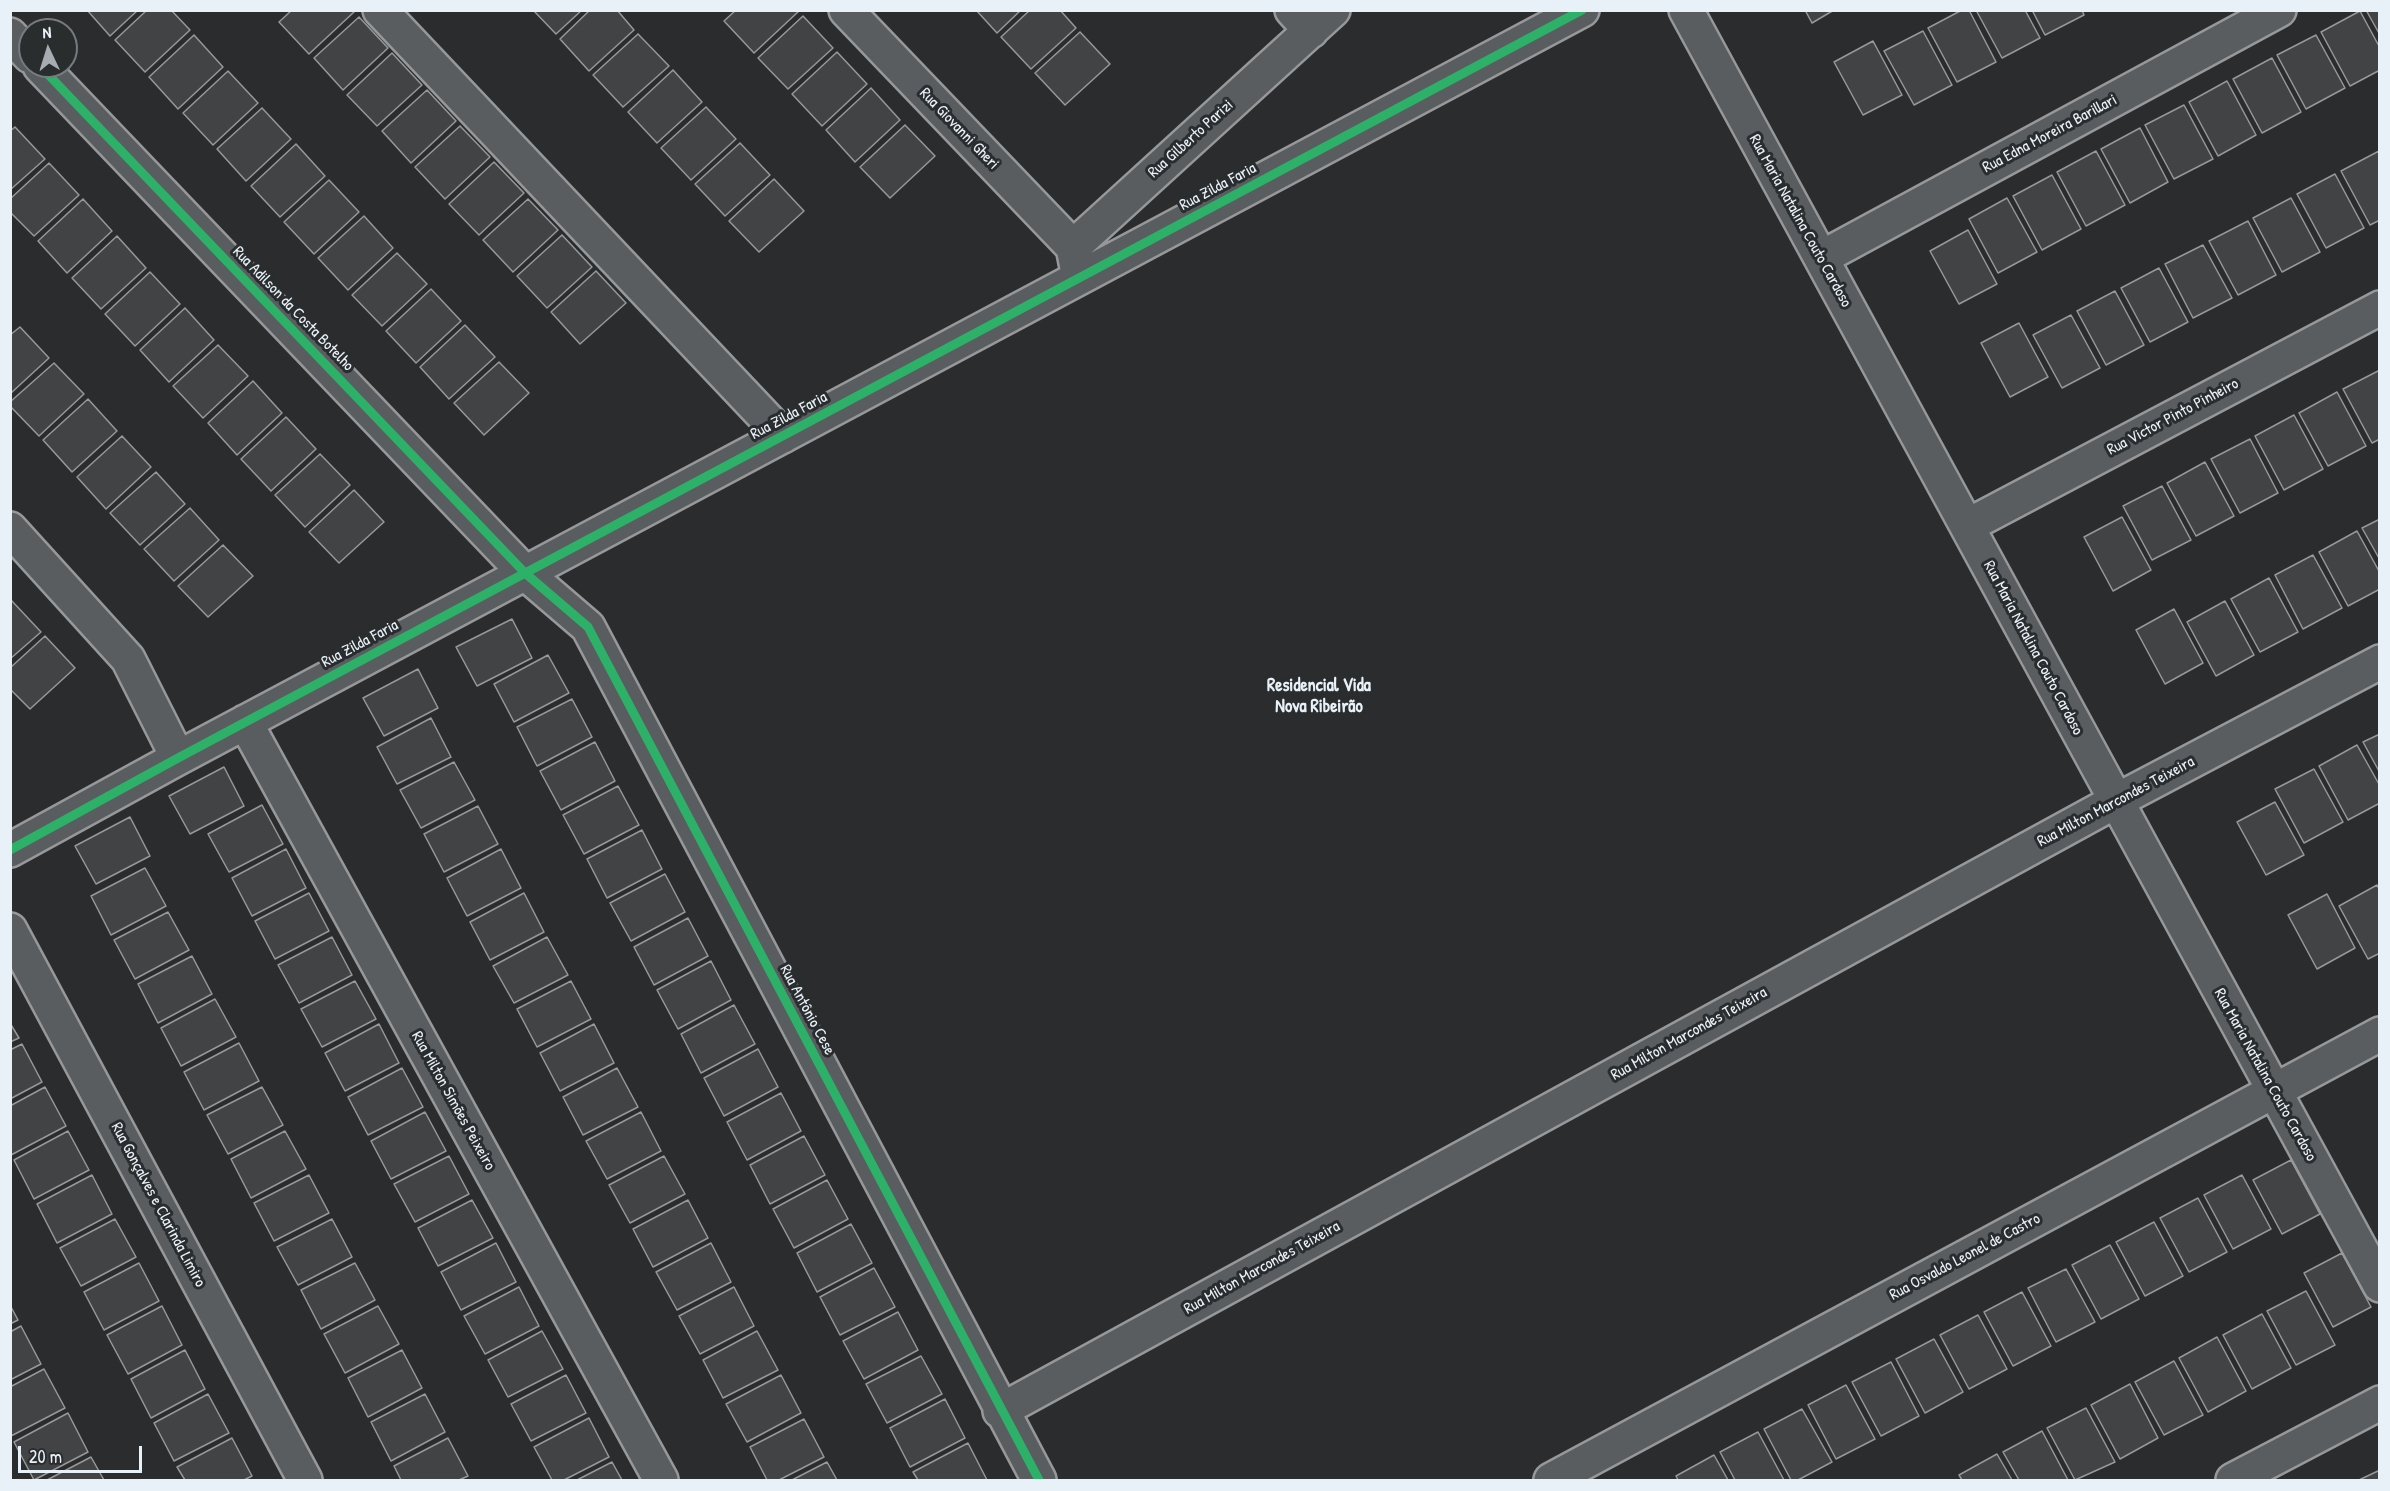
<!DOCTYPE html>
<html>
<head>
<meta charset="utf-8">
<style>
  body { margin:0 }
  #map { position:relative; width:2390px; height:1491px; overflow:hidden; background:#2b2c2d; font-family:"Patrick Hand",sans-serif }
  canvas { display:block }
  .frame { position:absolute; inset:0; border:12px solid #e8f1f8; pointer-events:none }
  .north { position:absolute; left:18px; top:18px; width:60px; height:60px; box-sizing:border-box; background:#2a2d2e; border:2px solid #767b7f; border-radius:50%; rotate:356deg; font-size:16px; font-weight:700; line-height:24px; text-align:center; color:#e8f1f8 }
  .north::after { content:''; display:block; margin:auto; width:21px; height:27px; background:#a6acb1; clip-path:polygon(50% 0,100% 100%,50% 72%,0 100%) }
  .scale { position:absolute; left:18px; top:1446px; width:124px; height:27px; box-sizing:border-box; border:3px solid #e8f1f8; border-top:0; padding-left:8px; font-size:18px; line-height:21px; white-space:nowrap; color:#e8f1f8; -webkit-text-stroke:4px #2a2d2e; paint-order:stroke }
</style>
</head>
<body>
<div id="map">
<canvas width="2390" height="1491"></canvas>
<div class="frame"></div>
<div class="north">N</div>
<div class="scale">20 m</div>
</div>
<script>
const context = document.querySelector('canvas').getContext('2d');
context.lineJoin = 'round';
function fillPath(path, color) { context.fillStyle = color; context.fill(path, 'evenodd'); }
const toPath = rows => new Path2D(rows.map(r => 'M' + r).join(''));
function stroke(path, color, width, dash) { context.strokeStyle = color; context.lineWidth = width; context.lineCap = dash ? 'butt' : 'round'; context.setLineDash(dash || []); context.stroke(path); }
function label(font, color, halo, rows, align = 'center') {
  context.font = font + ' "Patrick Hand",sans-serif'; context.lineWidth = 6; context.setLineDash([]); context.textBaseline = 'middle'; context.strokeStyle = halo; context.fillStyle = color; for (const [text, x, y, turn = 0] of rows) {
    context.save(); context.translate(x, y); context.rotate((+turn || 0) * Math.PI / 180); context.textAlign = isNaN(turn) ? turn : align; if (halo) context.strokeText(text, 0, 0); context.fillText(text, 0, 0); context.restore();
  }
}
const building = toPath([
  [87,10,138,10,110,36,87,10],
  [147,10,171,10,190,30,145,72,115,40,147,10],
  [292,10,353,10,354,12,309,54,279,22,292,10],
  [533,10,582,10,556,34,533,10],
  [590,10,617,10,634,30,589,71,560,39,590,10],
  [736,10,798,10,799,11,754,53,724,21,736,10],
  [976,10,1021,10,997,33,976,10],
  [1030,10,1060,10,1076,28,1031,69,1001,37,1030,10],
  [1805,10,1834,10,1812,23,1805,10],
  [1962,10,1969,10,1996,62,1957,82,1928,28,1962,10],
  [1976,10,2025,10,2040,38,2002,58,1976,10],
  [2032,10,2082,10,2084,15,2045,35,2032,10],
  [2366,10,2380,10,2380,35,2366,10],
  [2360,11,2380,48,2380,70,2350,86,2321,32,2360,11],
  [803,16,833,48,788,89,758,58,803,16],
  [359,17,388,48,343,90,314,58,359,17],
  [1923,31,1952,85,1914,105,1884,51,1923,31],
  [1080,32,1110,64,1065,105,1035,73,1080,32],
  [638,34,669,66,623,107,593,75,638,34],
  [194,35,223,67,178,109,149,77,194,35],
  [2316,35,2345,88,2306,109,2277,55,2316,35],
  [1873,41,1902,95,1863,115,1834,62,1873,41],
  [837,52,867,84,822,126,792,94,837,52],
  [392,53,422,85,377,126,347,95,392,53],
  [2272,58,2301,112,2262,133,2233,79,2272,58],
  [673,70,702,102,657,143,628,112,673,70],
  [228,71,258,103,213,145,183,113,228,71],
  [2227,81,2256,135,2218,156,2189,102,2227,81],
  [871,88,900,120,855,162,826,130,871,88],
  [427,90,456,121,411,163,382,131,427,90],
  [2184,105,2213,159,2174,179,2145,125,2184,105],
  [706,107,736,139,691,180,661,148,706,107],
  [262,108,291,139,246,181,217,149,262,108],
  [905,125,935,156,890,198,860,167,905,125],
  [460,126,490,157,445,199,415,167,460,126],
  [15,127,45,159,10,190,10,131,15,127],
  [2140,128,2168,182,2130,203,2101,149,2140,128],
  [740,143,770,175,725,216,695,184,740,143],
  [296,144,325,176,280,217,251,186,296,144],
  [2096,151,2125,205,2086,226,2057,172,2096,151],
  [2379,151,2380,220,2370,225,2341,171,2379,151],
  [494,162,524,193,479,235,449,204,494,162],
  [49,163,79,195,34,236,10,212,10,199,49,163],
  [2335,174,2364,228,2326,248,2297,194,2335,174],
  [2052,175,2081,229,2042,250,2013,196,2052,175],
  [774,179,804,211,759,252,729,221,774,179],
  [329,180,359,212,314,254,284,222,329,180],
  [2007,198,2037,252,1998,273,1969,219,2007,198],
  [2291,198,2320,252,2282,272,2253,218,2291,198],
  [83,199,112,231,67,273,38,241,83,199],
  [528,199,558,230,513,272,483,240,528,199],
  [364,216,393,248,348,290,318,258,364,216],
  [2248,221,2276,275,2238,295,2209,241,2248,221],
  [1968,230,1997,284,1959,304,1930,251,1968,230],
  [562,235,592,267,547,308,517,276,562,235],
  [117,236,146,268,101,309,72,278,117,236],
  [2203,245,2232,298,2193,318,2165,264,2203,245],
  [397,253,427,284,382,326,352,295,397,253],
  [2159,268,2188,322,2150,342,2121,288,2159,268],
  [596,271,626,303,580,344,551,312,596,271],
  [150,272,180,304,135,346,105,314,150,272],
  [431,289,461,321,416,363,386,331,431,289],
  [2115,291,2144,345,2106,365,2077,311,2115,291],
  [185,308,214,340,169,382,140,350,185,308],
  [2071,315,2100,368,2062,388,2033,335,2071,315],
  [2019,323,2048,377,2010,397,1981,343,2019,323],
  [465,325,495,357,449,399,420,367,465,325],
  [20,327,49,358,10,394,10,335,20,327],
  [218,345,248,376,203,418,173,386,218,345],
  [499,362,529,393,484,435,454,403,499,362],
  [54,363,84,394,39,436,10,406,10,402,54,363],
  [2380,370,2380,439,2372,443,2343,389,2380,370],
  [253,381,282,413,237,455,208,423,253,381],
  [2337,392,2366,446,2328,466,2299,413,2337,392],
  [88,399,117,431,72,472,43,440,88,399],
  [2294,415,2323,469,2284,490,2255,436,2294,415],
  [286,417,316,449,271,491,241,459,286,417],
  [122,436,151,467,106,509,77,477,122,436],
  [2250,439,2278,493,2240,513,2211,459,2250,439],
  [320,454,350,485,305,527,275,495,320,454],
  [2205,462,2234,516,2196,536,2167,483,2205,462],
  [156,472,185,504,140,545,110,513,156,472],
  [2162,486,2191,540,2152,560,2123,506,2162,486],
  [354,490,384,522,339,563,309,532,354,490],
  [190,508,219,540,174,581,144,549,190,508],
  [2122,517,2151,570,2113,591,2084,537,2122,517],
  [2380,519,2380,560,2362,528,2380,519],
  [2357,531,2380,573,2380,589,2348,606,2319,552,2357,531],
  [223,545,253,576,208,617,178,586,223,545],
  [2313,555,2342,608,2303,629,2275,575,2313,555],
  [2269,578,2298,632,2260,652,2231,599,2269,578],
  [11,600,41,632,10,659,10,601,11,600],
  [2225,601,2254,655,2216,676,2187,622,2225,601],
  [2174,609,2203,663,2165,684,2136,630,2174,609],
  [512,619,532,658,477,686,456,647,512,619],
  [45,636,75,668,30,709,10,689,10,668,45,636],
  [548,655,569,693,514,722,494,684,548,655],
  [418,669,438,708,384,736,363,698,418,669],
  [572,699,592,737,537,766,517,727,572,699],
  [431,718,451,757,397,784,377,747,431,718],
  [2380,734,2380,773,2363,742,2380,734],
  [595,742,615,781,561,810,540,771,595,742],
  [2357,745,2380,786,2380,803,2348,820,2319,766,2357,745],
  [454,762,475,800,421,828,400,790,454,762],
  [224,767,244,806,190,834,169,796,224,767],
  [2314,769,2343,822,2304,843,2275,789,2314,769],
  [618,786,639,825,584,854,563,815,618,786],
  [2275,802,2304,855,2266,875,2237,822,2275,802],
  [262,805,283,844,229,872,208,834,262,805],
  [478,806,498,844,444,872,424,834,478,806],
  [130,817,150,856,96,884,75,846,130,817],
  [642,830,662,869,607,898,587,859,642,830],
  [286,849,306,888,252,916,232,878,286,849],
  [501,849,521,888,467,916,447,878,501,849],
  [145,868,166,906,111,935,91,896,145,868],
  [665,874,685,912,631,941,610,903,665,874],
  [2377,885,2380,890,2380,953,2368,959,2339,906,2377,885],
  [309,893,329,931,275,959,255,921,309,893],
  [524,893,544,932,490,960,470,922,524,893],
  [2327,894,2355,948,2317,969,2288,915,2327,894],
  [168,912,189,950,135,979,114,940,168,912],
  [688,918,708,956,654,985,634,947,688,918],
  [332,937,352,975,299,1003,278,965,332,937],
  [547,937,568,975,514,1003,493,966,547,937],
  [192,956,212,994,158,1023,138,984,192,956],
  [711,961,731,1000,678,1029,657,990,711,961],
  [355,981,376,1019,322,1047,301,1009,355,981],
  [571,981,591,1019,537,1047,517,1009,571,981],
  [215,999,236,1037,181,1066,161,1028,215,999],
  [734,1005,755,1044,701,1073,681,1034,734,1005],
  [10,1023,19,1038,10,1042,10,1023],
  [379,1024,399,1063,345,1091,325,1053,379,1024],
  [594,1024,614,1063,560,1091,540,1053,594,1024],
  [239,1043,259,1081,204,1110,184,1072,239,1043],
  [22,1044,42,1082,10,1099,10,1050,22,1044],
  [758,1049,778,1087,724,1116,704,1078,758,1049],
  [402,1068,423,1107,368,1135,348,1097,402,1068],
  [617,1068,638,1107,583,1135,563,1097,617,1068],
  [45,1087,66,1126,11,1155,10,1106,45,1087],
  [262,1087,283,1125,228,1154,207,1115,262,1087],
  [781,1093,801,1131,747,1160,727,1122,781,1093],
  [425,1112,446,1151,391,1179,371,1141,425,1112],
  [641,1112,661,1151,607,1179,586,1141,641,1112],
  [68,1131,89,1170,34,1199,14,1160,68,1131],
  [285,1131,306,1169,251,1198,231,1159,285,1131],
  [804,1136,825,1175,770,1204,750,1165,804,1136],
  [449,1156,469,1194,415,1222,394,1184,449,1156],
  [664,1156,685,1194,630,1223,609,1185,664,1156],
  [2291,1160,2320,1214,2282,1234,2253,1180,2291,1160],
  [92,1175,112,1214,57,1243,37,1204,92,1175],
  [309,1175,329,1213,274,1241,254,1203,309,1175],
  [2242,1175,2271,1229,2233,1249,2204,1195,2242,1175],
  [827,1180,848,1219,794,1248,773,1209,827,1180],
  [2198,1198,2227,1252,2189,1272,2160,1218,2198,1198],
  [472,1200,493,1238,438,1266,418,1228,472,1200],
  [688,1200,708,1238,653,1267,633,1229,688,1200],
  [115,1219,136,1257,81,1286,60,1248,115,1219],
  [332,1219,352,1257,298,1285,277,1247,332,1219],
  [2154,1222,2183,1276,2145,1296,2116,1242,2154,1222],
  [851,1224,872,1263,817,1292,797,1253,851,1224],
  [496,1243,516,1282,461,1310,441,1272,496,1243],
  [711,1243,731,1282,677,1310,656,1272,711,1243],
  [2110,1245,2139,1299,2101,1319,2072,1265,2110,1245],
  [2342,1253,2371,1307,2333,1327,2304,1273,2342,1253],
  [139,1263,159,1301,104,1330,84,1292,139,1263],
  [355,1263,375,1300,321,1329,301,1290,355,1263],
  [874,1268,895,1307,840,1335,820,1297,874,1268],
  [2066,1269,2095,1322,2056,1342,2028,1288,2066,1269],
  [519,1287,539,1326,485,1354,464,1316,519,1287],
  [734,1287,754,1326,700,1354,679,1316,734,1287],
  [2306,1291,2335,1345,2296,1365,2267,1311,2306,1291],
  [2022,1292,2051,1346,2013,1366,1984,1312,2022,1292],
  [10,1305,18,1320,10,1324,10,1305],
  [162,1306,182,1345,128,1374,107,1335,162,1306],
  [378,1306,399,1344,345,1373,324,1334,378,1306],
  [898,1312,918,1350,864,1379,843,1341,898,1312],
  [2262,1314,2291,1368,2252,1389,2223,1335,2262,1314],
  [1978,1315,2007,1369,1969,1389,1940,1335,1978,1315],
  [21,1326,41,1364,10,1380,10,1332,21,1326],
  [542,1331,563,1369,508,1397,488,1360,542,1331],
  [757,1331,778,1370,723,1398,703,1360,757,1331],
  [2217,1337,2246,1391,2208,1412,2179,1358,2217,1337],
  [1934,1339,1963,1392,1925,1413,1896,1359,1934,1339],
  [185,1350,205,1389,151,1418,131,1379,185,1350],
  [402,1350,422,1388,368,1417,348,1378,402,1350],
  [921,1356,942,1394,887,1423,866,1384,921,1356],
  [2174,1361,2203,1415,2164,1435,2135,1382,2174,1361],
  [1891,1362,1919,1416,1881,1436,1852,1382,1891,1362],
  [44,1369,65,1408,11,1436,10,1387,44,1369],
  [566,1375,586,1413,531,1441,511,1404,566,1375],
  [781,1375,801,1413,747,1442,726,1404,781,1375],
  [2130,1384,2158,1438,2120,1459,2091,1405,2130,1384],
  [1846,1385,1875,1439,1836,1459,1808,1405,1846,1385],
  [208,1394,229,1433,174,1461,154,1423,208,1394],
  [425,1394,445,1432,391,1461,371,1422,425,1394],
  [945,1399,965,1438,910,1467,890,1428,945,1399],
  [2086,1408,2115,1462,2075,1480,2047,1428,2086,1408],
  [1802,1409,1832,1462,1798,1480,1791,1480,1764,1429,1802,1409],
  [68,1413,88,1452,34,1480,14,1442,68,1413],
  [589,1418,609,1457,564,1480,552,1480,534,1447,589,1418],
  [804,1419,824,1457,779,1480,767,1480,750,1447,804,1419],
  [2042,1431,2068,1480,2019,1480,2003,1452,2042,1431],
  [1758,1432,1784,1480,1735,1480,1720,1452,1758,1432],
  [232,1438,252,1476,244,1480,185,1480,177,1467,232,1438],
  [448,1438,468,1476,459,1480,401,1480,394,1466,448,1438],
  [968,1443,987,1480,918,1480,913,1472,968,1443],
  [1997,1454,2012,1480,1962,1480,1959,1475,1997,1454],
  [1714,1455,1728,1480,1678,1480,1676,1476,1714,1455],
  [91,1457,104,1480,47,1480,91,1457],
  [612,1462,622,1480,577,1480,612,1462],
  [827,1462,837,1480,792,1480,827,1462],
  [2380,1470,2380,1480,2359,1480,2380,1470]
]);
fillPath(building, '#424344');
stroke(building, '#96989a', 1.5);
const street = toPath([
  [380,10,783,436],
  [846,10,1073,247],
  [1292,10,1311,31],
  [1686,10,2380,1285],
  [10,35,30,56],
  [40,66,525,573,588,627,1039,1480],
  [1821,258,2279,10],
  [1079,278,1073,247,1333,10],
  [1967,526,2380,308],
  [10,529,128,659,178,758],
  [245,722,661,1480],
  [10,850,178,758,1582,10],
  [10,930,305,1480],
  [1000,1411,2116,801,2380,662],
  [1551,1480,2380,1034],
  [2233,1480,2380,1403]
]);
stroke(street, '#96989a', 38);
stroke(street, '#5a5d60', 33);
stroke(toPath([
  [40,66,525,573,588,627,1039,1480],
  [10,850,178,758,1582,10]
]), '#2db169', 9);
label('16px', '#e8f1f8', '#2a2d2e', [
  ["Rua Giovanni Gheri",959,129,46],
  ["Rua Edna Moreira Barillari",2050,134,-28],
  ["Rua Gilberto Parizi",1191,139,-42],
  ["Rua Zilda Faria",1218,187,-28],
  ["Rua Maria Natalina Couto Cardoso",1800,221,61],
  ["Rua Adilson da Costa Botelho",293,309,46],
  ["Rua Zilda Faria",789,416,-28],
  ["Rua Victor Pinto Pinheiro",2173,417,-28],
  ["Rua Zilda Faria",360,644,-28],
  ["Rua Maria Natalina Couto Cardoso",2033,648,62],
  ["Rua Milton Marcondes Teixeira",2116,802,-28],
  ["Rua Antônio Cese",807,1010,62],
  ["Rua Milton Marcondes Teixeira",1689,1034,-29],
  ["Rua Maria Natalina Couto Cardoso",2265,1075,61],
  ["Rua Milton Simões Peixeiro",453,1101,61],
  ["Rua Gonçalves e Clarinda Limiro",158,1205,62],
  ["Rua Osvaldo Leonel de Castro",1965,1257,-28],
  ["Rua Milton Marcondes Teixeira",1262,1268,-29]
]);
label('bold 18px', '#e8f1f8', '#2a2d2e', [
  ["Residencial Vida",1319,686],
  ["Nova Ribeirão",1319,707]
]);
</script>
</body>
</html>
